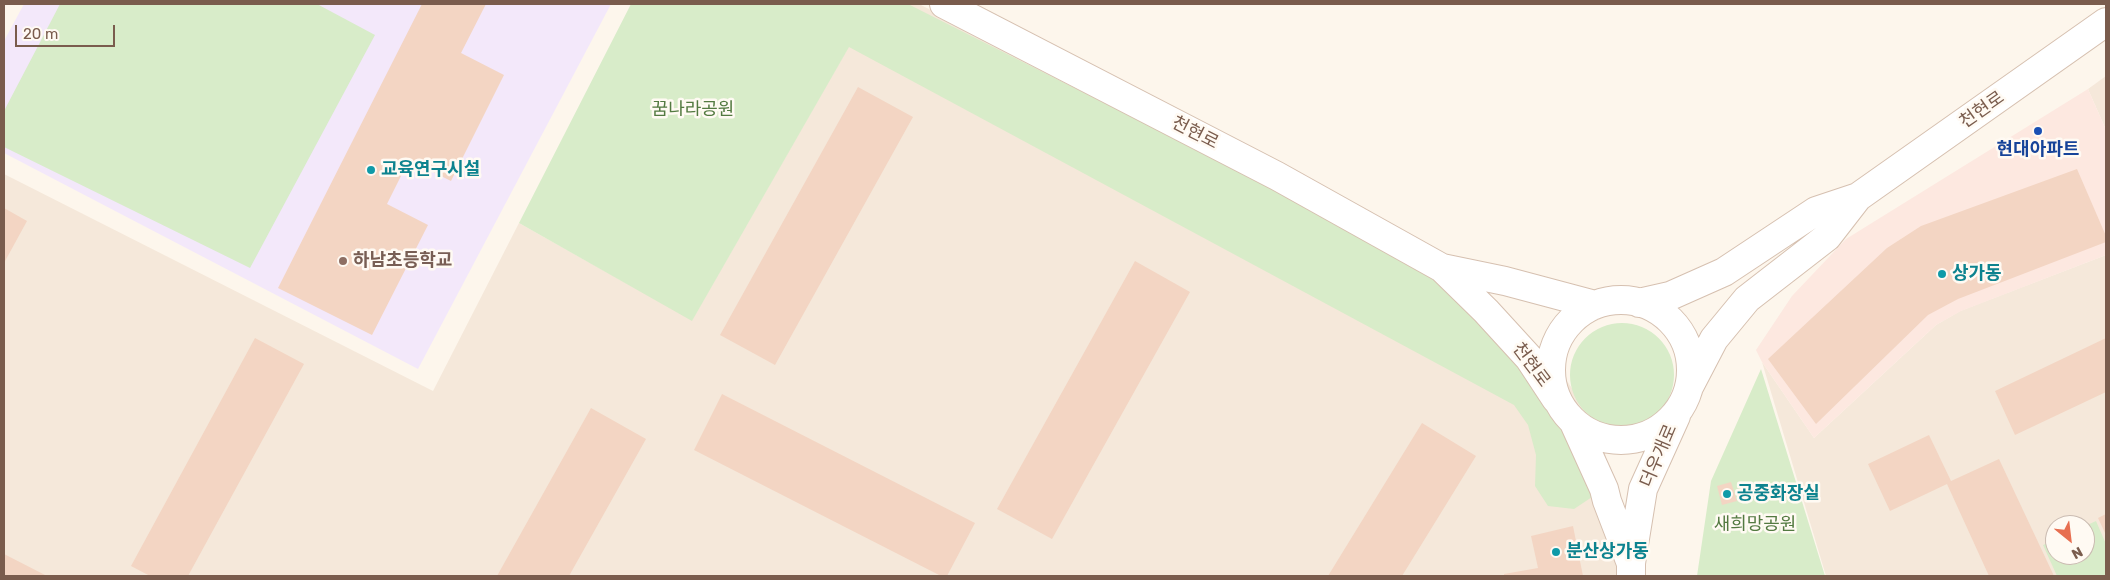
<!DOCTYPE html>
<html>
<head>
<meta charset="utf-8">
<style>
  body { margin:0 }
  #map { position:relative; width:2110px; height:580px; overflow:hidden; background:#fdf6ec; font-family:Rubik,sans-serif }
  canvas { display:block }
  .frame { position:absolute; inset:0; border:5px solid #7a5c4d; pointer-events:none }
  .north { position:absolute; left:2045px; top:515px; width:50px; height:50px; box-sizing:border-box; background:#fffaf3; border:1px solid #cabbb1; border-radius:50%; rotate:151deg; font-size:14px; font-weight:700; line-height:20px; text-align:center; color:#7a5c4d }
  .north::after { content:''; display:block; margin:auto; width:18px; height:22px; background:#e76f51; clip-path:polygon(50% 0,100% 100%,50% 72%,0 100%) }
  .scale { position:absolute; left:15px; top:25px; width:100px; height:22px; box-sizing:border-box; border:2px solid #7a5c4d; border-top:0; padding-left:6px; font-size:15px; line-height:18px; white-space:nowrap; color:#7a5c4d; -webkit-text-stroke:4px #fffaf3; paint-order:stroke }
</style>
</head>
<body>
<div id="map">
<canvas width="2110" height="580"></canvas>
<div class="frame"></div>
<div class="north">N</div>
<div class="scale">20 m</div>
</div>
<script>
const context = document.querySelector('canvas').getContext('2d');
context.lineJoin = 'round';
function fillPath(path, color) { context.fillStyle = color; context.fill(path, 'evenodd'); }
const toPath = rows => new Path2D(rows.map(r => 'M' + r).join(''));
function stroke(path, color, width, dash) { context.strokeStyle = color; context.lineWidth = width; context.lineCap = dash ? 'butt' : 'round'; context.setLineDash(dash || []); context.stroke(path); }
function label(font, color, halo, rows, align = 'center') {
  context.font = font + ' Rubik,"Noto Sans KR",sans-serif'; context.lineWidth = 5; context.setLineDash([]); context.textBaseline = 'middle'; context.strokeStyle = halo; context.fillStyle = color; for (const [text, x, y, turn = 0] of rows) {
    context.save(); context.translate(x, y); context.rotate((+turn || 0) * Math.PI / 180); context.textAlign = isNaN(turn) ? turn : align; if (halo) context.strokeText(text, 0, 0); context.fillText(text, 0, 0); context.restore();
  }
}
fillPath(toPath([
  [873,4,919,4,1449,272,1505,311,1559,370,1584,405,1603,443,1615,504,1617,576,4,576,4,174,433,391,519,223,692,320],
  [2106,76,2106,130,2088,89],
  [2106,255,2106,576,1826,576,1762,362,1814,438,1936,325,1960,311],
  [2055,525,2085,525,2085,555,2055,555]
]), '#f5e8da');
fillPath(toPath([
  [2088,89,2106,130,2106,255,1961,311,1936,325,1814,438,1762,362,1756,350,1792,296,1846,239]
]), '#fde8e0');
fillPath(toPath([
  [24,4,611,4,418,369,4,153,4,41]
]), '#f3e8fa');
fillPath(toPath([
  [60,4,317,4,375,35,250,268,4,147,4,111],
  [631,4,908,4,1445,275,1552,373,1577,406,1596,443,1598,493,1574,509,1548,506,1535,486,1536,455,1528,425,1514,405,849,47,692,321,519,223],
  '1570 375a52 52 0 1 1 104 0a52 52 0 1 1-104 0Z',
  [1761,369,1825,576,1697,576,1711,481],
  [2096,521,2106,544,2106,576,2057,576,2043,545,2055,540,2055,555,2085,555,2085,526]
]), '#d8ecc9');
fillPath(toPath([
  [422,4,486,4,461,53,504,75,451,181,409,160,387,204,428,225,372,335,278,288],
  [858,87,913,117,775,365,720,335],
  [2077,169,2106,236,2106,242,1958,299,1928,315,1816,424,1768,359,1887,248,1921,226],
  [4,208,27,221,4,263],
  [1135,261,1190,292,1052,539,997,509],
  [255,338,304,364,188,576,150,576,131,566],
  [2106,338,2106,392,2015,435,1995,391],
  [722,394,975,523,947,576,941,576,694,450],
  [591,408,646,439,569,576,497,576],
  [1422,423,1476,456,1402,576,1328,576],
  [1929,435,1951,481,1999,459,2054,576,1989,576,1947,484,1890,511,1868,464],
  [1731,482,1737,501,1722,505,1717,486],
  [2106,514,2106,535,2098,518],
  [1573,526,1583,576,1504,576,1504,574,1538,568,1531,536],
  [4,554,47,576,4,576]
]), '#f3d5c3');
const secondary = toPath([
  [944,4,1277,176,1442,268,1486,311,1529,358,1556,399],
  [1442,268,1505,281,1595,305],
  '1551 370a70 70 0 1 1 140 0a70 70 0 1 1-140 0Z',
  [1639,303,1670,296,1724,272,1816,211,1858,197,2106,22],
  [1690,385,1714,339,1747,299,1827,237,1858,197],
  [1575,425,1604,489,1607,501,1630,561],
  [1631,576,1631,563,1643,489,1676,416]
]);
stroke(secondary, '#d6c0b0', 30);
stroke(secondary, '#fff', 28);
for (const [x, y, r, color] of [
  [2038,131,5,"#1a4fb4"],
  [371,170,5,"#0f9aa8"],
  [343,261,5,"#8d6e63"],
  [1942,274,5,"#0f9aa8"],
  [1727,494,5,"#0f9aa8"],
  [1556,552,5,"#0f9aa8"]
]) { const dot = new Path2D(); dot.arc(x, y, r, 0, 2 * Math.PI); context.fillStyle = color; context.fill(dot); stroke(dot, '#fffaf3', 2); }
label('18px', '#537a41', '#fffaf3', [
  ["꿈나라공원",693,110],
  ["새희망공원",1755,525]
]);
label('18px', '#7a5c4d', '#fffaf3', [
  ["천현로",1982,110,-35],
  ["천현로",1195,133,27],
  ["천현로",1531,365,53],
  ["더우개로",1659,456,-67]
]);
label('bold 18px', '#164399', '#fffaf3', [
  ["현대아파트",2038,150]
]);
label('bold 18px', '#0d838f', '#fffaf3', [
  ["교육연구시설",381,170],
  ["상가동",1952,274],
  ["공중화장실",1737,494],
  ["분산상가동",1566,552]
], 'left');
label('bold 18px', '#785e54', '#fffaf3', [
  ["하남초등학교",353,261]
], 'left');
</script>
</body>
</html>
